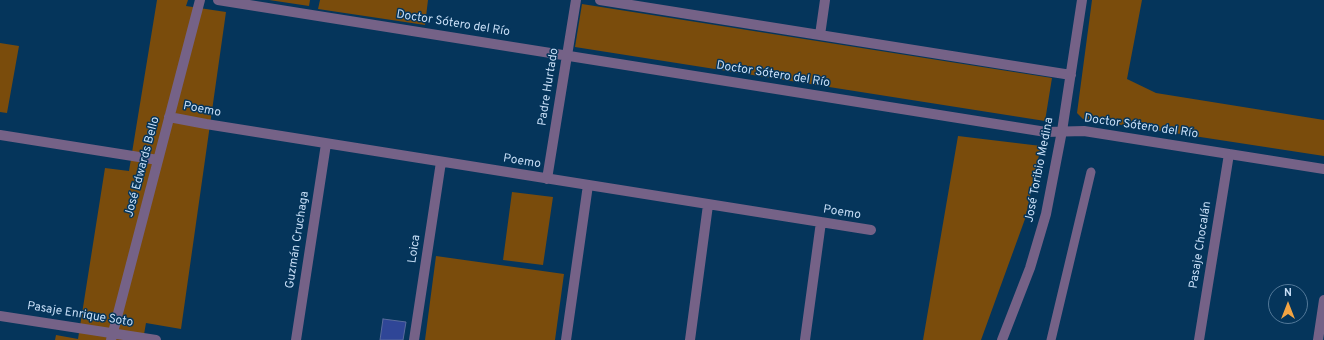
<!DOCTYPE html>
<html>
<head>
<meta charset="utf-8">
<style>
  body { margin:0 }
  #map { position:relative; width:1324px; height:340px; overflow:hidden; background:#05355b; font-family:Overpass,sans-serif }
  canvas { display:block }
  .north { position:absolute; left:1268px; top:284px; width:40px; height:40px; box-sizing:border-box; background:#05355b; border:1px solid #537999; border-radius:50%; rotate:0deg; font-size:11px; font-weight:700; line-height:16px; text-align:center; color:#c7def6 }
  .north::after { content:''; display:block; margin:auto; width:14px; height:18px; background:#f3a442; clip-path:polygon(50% 0,100% 100%,50% 72%,0 100%) }
</style>
</head>
<body>
<div id="map">
<canvas width="1324" height="340"></canvas>
<div class="north">N</div>
</div>
<script>
const context = document.querySelector('canvas').getContext('2d');
context.lineJoin = 'round';
function fillPath(path, color) { context.fillStyle = color; context.fill(path, 'evenodd'); }
const toPath = rows => new Path2D(rows.map(r => 'M' + r).join(''));
function stroke(path, color, width, dash) { context.strokeStyle = color; context.lineWidth = width; context.lineCap = dash ? 'butt' : 'round'; context.setLineDash(dash || []); context.stroke(path); }
function label(font, color, halo, rows, align = 'center') {
  context.font = font + ' Overpass,sans-serif'; context.lineWidth = 3; context.setLineDash([]); context.textBaseline = 'middle'; context.strokeStyle = halo; context.fillStyle = color; for (const [text, x, y, turn = 0] of rows) {
    context.save(); context.translate(x, y); context.rotate((+turn || 0) * Math.PI / 180); context.textAlign = isNaN(turn) ? turn : align; if (halo) context.strokeText(text, 0, 0); context.fillText(text, 0, 0); context.restore();
  }
}
fillPath(toPath([
  [157,0,188,0,186,6,226,12,181,329,146,323,143,340,55,340,56,335,78,339,105,168,129,171],
  [269,0,310,0,309,6],
  [320,0,428,0,425,25,318,9],
  [1092,0,1142,0,1127,79,1156,93,1324,120,1324,156,1083,119,1077,113],
  [582,4,1052,78,1045,121,575,47],
  [0,43,19,46,7,113,0,112],
  [958,136,1041,146,1025,219,981,340,923,340],
  [512,192,553,197,543,265,503,260],
  [436,256,564,274,555,340,425,340]
]), '#7a4c0c');
const building = toPath([
  [383,319,406,322,403,340,380,340,383,319]
]);
fillPath(building, '#2f4697');
stroke(building, '#596b9d', 1);
stroke(toPath([
  [1051,340,1091,172]
]), '#756287', 9);
stroke(toPath([
  [218,0,1046,132,1084,131,1324,169],
  [600,0,1071,75],
  [820,35,825,0],
  [169,117,206,124,871,230],
  [0,135,158,160],
  [547,179,576,0],
  [0,316,156,340],
  [111,340,200,0],
  [296,340,326,144],
  [414,340,441,162],
  [566,340,588,185],
  [690,340,708,205],
  [805,340,821,222],
  [1002,340,1030,268,1046,214,1062,131,1082,0],
  [1199,340,1229,154],
  [1318,340,1324,300]
]), '#756287', 10);
label('12px', '#c7def6', '#05355b', [
  ["Doctor Sótero del Río",453,24,9],
  ["Doctor Sótero del Río",773,75,9],
  ["Padre Hurtado",549,87,-81],
  ["Poemo",202,110,11],
  ["Doctor Sótero del Río",1141,127,8],
  ["Poemo",522,162,9],
  ["José Edwards Bello",143,167,-75],
  ["José Toribio Medina",1040,170,-79],
  ["Poemo",842,213,9],
  ["Guzmán Cruchaga",298,240,-81],
  ["Pasaje Chocalán",1201,245,-81],
  ["Loica",415,249,-82],
  ["Pasaje Enrique Soto",80,315,9]
]);
</script>
</body>
</html>
